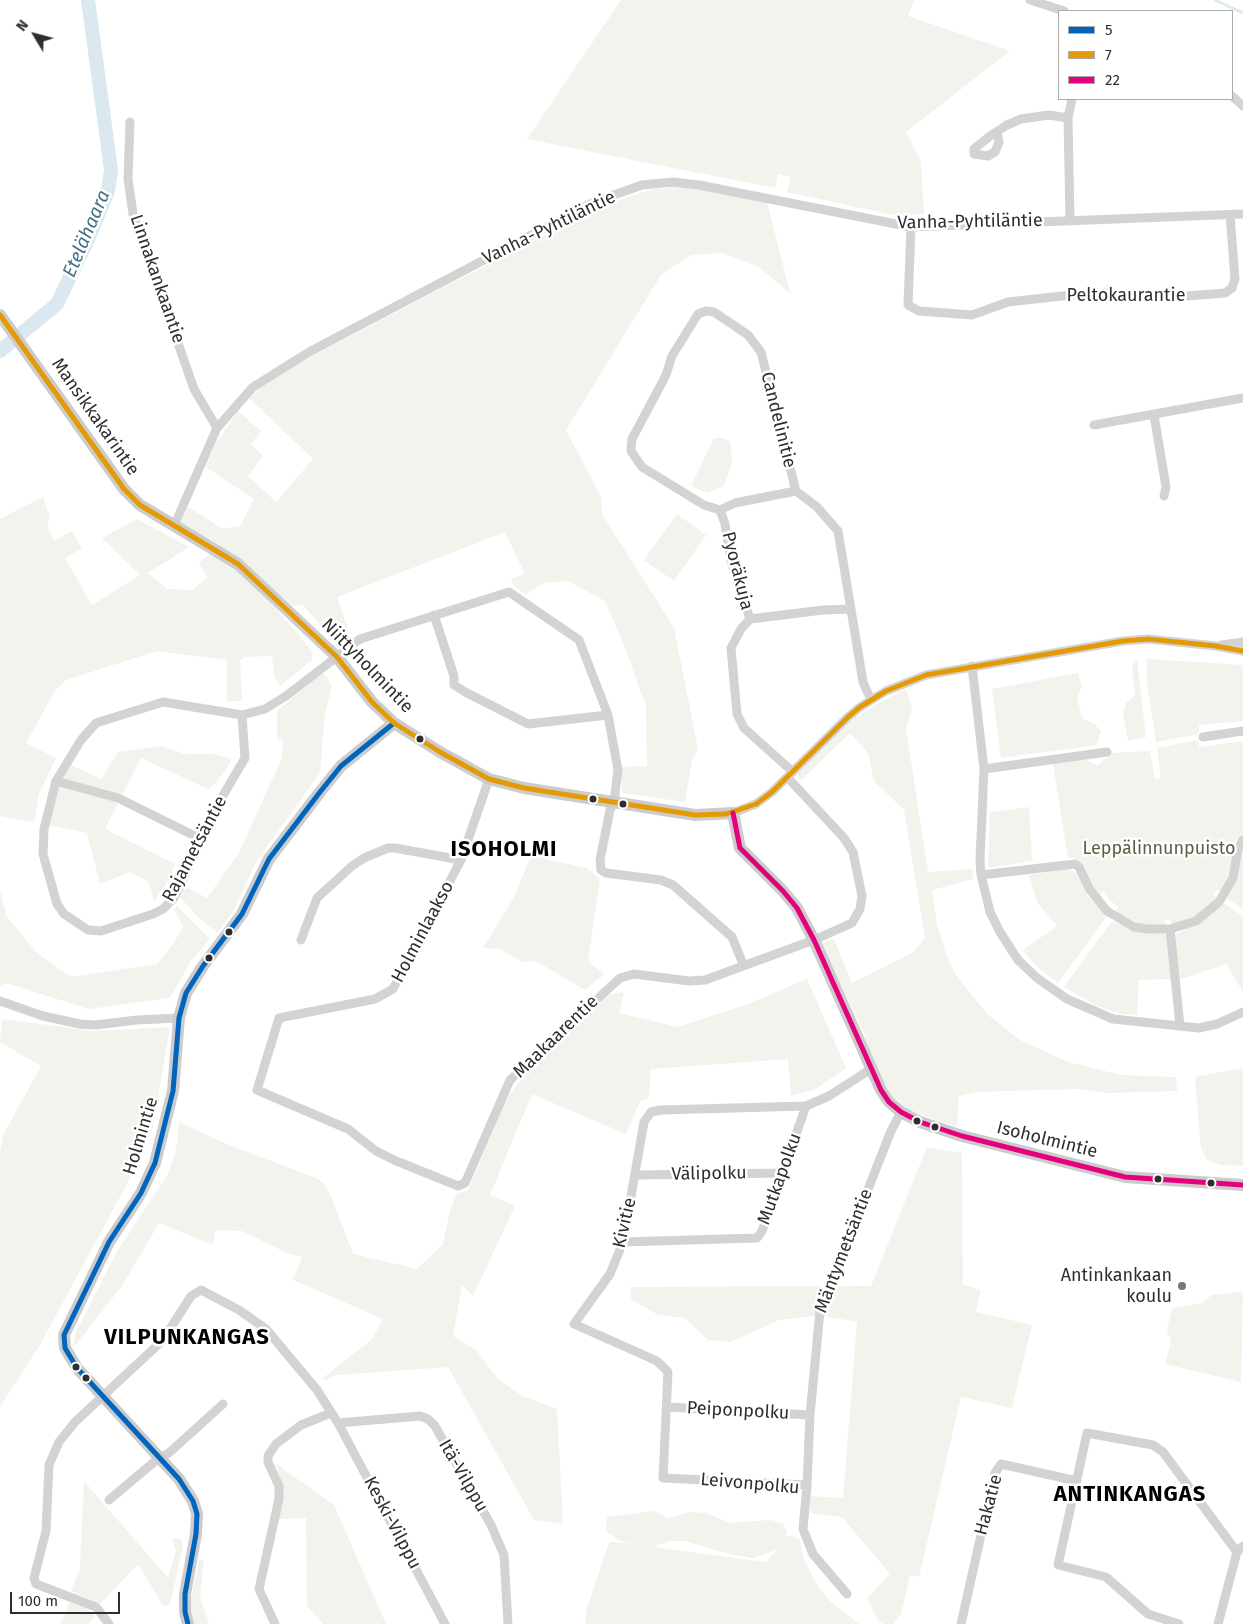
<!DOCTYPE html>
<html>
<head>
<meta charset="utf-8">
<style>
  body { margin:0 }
  #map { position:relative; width:1243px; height:1624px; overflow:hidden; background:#fff; font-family:"Fira Sans",sans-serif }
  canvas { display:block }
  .legend { position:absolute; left:1058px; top:10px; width:175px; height:90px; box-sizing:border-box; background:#fff; border:1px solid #ababab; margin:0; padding:6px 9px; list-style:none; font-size:15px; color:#2e2e2e }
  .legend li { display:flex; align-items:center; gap:10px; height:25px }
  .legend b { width:25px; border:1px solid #ababab }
  .north { position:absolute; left:10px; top:10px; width:50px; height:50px; -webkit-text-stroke:4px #fff; paint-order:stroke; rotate:307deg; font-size:14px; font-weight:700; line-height:20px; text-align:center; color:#2e2e2e }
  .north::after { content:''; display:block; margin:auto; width:18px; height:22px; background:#2e2e2e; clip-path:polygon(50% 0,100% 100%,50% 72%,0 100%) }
  .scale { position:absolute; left:10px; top:1592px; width:110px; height:22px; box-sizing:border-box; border:2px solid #2e2e2e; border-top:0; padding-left:6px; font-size:15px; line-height:18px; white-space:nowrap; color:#2e2e2e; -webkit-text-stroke:4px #fff; paint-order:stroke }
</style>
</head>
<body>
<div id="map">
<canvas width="1243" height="1624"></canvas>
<ul class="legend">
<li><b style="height:6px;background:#0065bd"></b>5</li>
<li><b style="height:6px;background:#e39a05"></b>7</li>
<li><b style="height:6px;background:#e5007d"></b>22</li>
</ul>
<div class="north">N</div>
<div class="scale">100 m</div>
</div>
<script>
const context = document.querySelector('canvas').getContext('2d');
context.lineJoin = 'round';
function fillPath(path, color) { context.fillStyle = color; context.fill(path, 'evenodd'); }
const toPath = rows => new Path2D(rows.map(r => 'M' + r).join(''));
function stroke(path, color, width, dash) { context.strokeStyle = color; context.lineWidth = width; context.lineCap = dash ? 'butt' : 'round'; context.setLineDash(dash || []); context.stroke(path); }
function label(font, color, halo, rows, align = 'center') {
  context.font = font + ' "Fira Sans",sans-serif'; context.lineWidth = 5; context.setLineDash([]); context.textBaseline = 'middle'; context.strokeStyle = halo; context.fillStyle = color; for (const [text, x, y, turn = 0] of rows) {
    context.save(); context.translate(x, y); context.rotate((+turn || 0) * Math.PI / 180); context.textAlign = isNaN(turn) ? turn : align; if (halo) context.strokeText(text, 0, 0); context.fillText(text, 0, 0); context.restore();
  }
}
fillPath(toPath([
  [621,0,914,0,908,16,1010,51,906,132,921,162,924,214,893,215,787,192,791,177,778,174,775,188,527,139],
  [684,186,767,202,790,293,759,267,723,253,691,255,661,275,566,430,601,497,602,514,674,628,698,749,692,760,685,802,622,793,621,767,647,766,646,706,624,645,605,601,568,581,543,583,526,595,513,585,511,579,525,574,505,532,337,597,348,629,333,640,303,605,289,606,181,523,188,507,223,529,240,526,254,499,206,467,215,445,238,411,261,431,251,444,263,456,248,476,276,502,313,459,249,398,262,386,291,367,598,207,653,189],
  [714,438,724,438,730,442,732,462,724,486,707,493,691,486],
  [43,497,50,517,47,526,54,541,71,531,82,548,65,558,92,605,140,575,102,538,137,519,189,547,148,573,167,589,192,590,207,578,199,562,212,553,243,575,278,611,312,651,312,660,280,686,274,676,272,656,244,657,240,661,242,701,227,701,227,660,157,651,66,680,55,691,26,743,56,758,39,794,34,822,0,816,0,519],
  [677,514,706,535,674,581,644,560],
  [1147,659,1243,665,1243,721,1199,725,1199,734,1156,742,1147,685],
  [1137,660,1146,737,1128,741,1123,714,1126,703,1135,696,1132,666],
  [322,673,328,678,332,687,325,714,320,773,256,862,233,912,217,933,198,917,176,893,180,884,207,898,239,853,282,758,283,741,277,739,277,711],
  [1078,673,1082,687,1077,697,1082,718,1095,724,1101,732,1096,745,1001,758,992,689],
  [906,689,912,708,906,729,928,872,972,869,973,879,932,890,937,925,946,954,956,975,987,1014,1020,1040,1068,1062,1121,1075,1176,1077,1177,1091,1108,1093,1078,1089,1037,1090,977,1092,959,1096,957,1127,910,1111,893,1097,872,1062,863,1031,821,944,834,939,852,983,914,952,925,937,904,810,874,781,868,753,850,733,801,780,797,774,846,724,876,704],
  [1198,740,1199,747,1243,741,1243,835,1233,843,1234,849,1229,849,1229,855,1232,855,1233,860,1228,882,1221,892,1217,890,1213,894,1217,898,1213,902,1192,919,1172,924,1170,920,1165,920,1165,926,1141,925,1115,912,1119,907,1109,900,1102,890,1100,899,1091,886,1085,867,1074,858,1068,858,1053,764,1085,759,1097,766,1112,753,1150,751,1155,779,1161,779,1157,748],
  [160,746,185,754,214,754,231,759,230,764,215,783,208,789,141,758,105,829,175,864,169,879,154,902,149,882,130,872,100,884,87,833,48,825,58,789,71,765,101,779,118,752],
  [1029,807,1032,861,988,868,990,812],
  [1243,848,1243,910,1227,898,1236,878,1240,855],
  [531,856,587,868,600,879,588,961,604,974,585,990,536,961,522,962,500,949,483,948,513,899],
  [1069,869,1078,874,1087,896,1107,916,1058,983,1033,963,1023,950,1057,926,1037,902,1029,875],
  [0,890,7,917,38,954,71,977,157,964,172,946,183,927,174,909,177,906,210,939,191,961,170,998,89,1009,6,983,0,986],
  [1223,902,1243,917,1243,992,1226,964,1178,980,1174,935,1198,924],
  [1112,921,1142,933,1166,934,1171,979,1139,980,1137,1015,1120,1014,1095,1005,1064,987],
  [807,979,846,1068,816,1089,791,1096,788,1059,651,1069,649,1098,640,1101,626,1134,532,1094,490,1195,515,1206,473,1296,462,1285,453,1336,476,1350,498,1379,522,1396,557,1409,563,1524,534,1520,448,1367,337,1375,325,1380,323,1378,372,1339,383,1319,293,1280,302,1257,287,1253,242,1231,215,1230,213,1245,159,1223,122,1286,73,1348,76,1332,118,1250,168,1174,176,1151,179,1122,229,1145,316,1178,323,1183,331,1196,353,1254,417,1269,443,1244,450,1211,457,1193,468,1191,506,1099,525,1075,609,995,624,992,619,1013,678,1027,751,1003],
  [2,1019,94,1031,170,1027,153,1127,127,1184,41,1343,0,1407,0,1152,3,1135,41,1066,0,1042],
  [1243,1068,1243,1166,1220,1165,1207,1160,1201,1149,1195,1077],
  [927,1147,962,1153,963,1284,981,1290,976,1312,1032,1325,1012,1408,961,1397,919,1577,910,1575,901,1614,893,1624,885,1624,879,1622,867,1598,890,1574,842,1517,811,1513,809,1496,843,1498,857,1322,820,1315,779,1320,731,1342,708,1340,685,1318,658,1315,631,1299,631,1287,871,1286],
  [1239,1292,1243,1293,1241,1382,1165,1364,1171,1341,1167,1330,1172,1308,1202,1303,1212,1295],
  [275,1463,334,1505,386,1624,323,1624,307,1606,306,1518,278,1519,283,1486],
  [84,1481,168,1578,176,1551,172,1539,181,1539,183,1546,170,1604,164,1607,138,1564,100,1604,71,1591,80,1569],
  [654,1511,668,1518,691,1512,706,1513,730,1523,770,1520,783,1523,787,1532,784,1539,788,1535,799,1539,804,1560,819,1588,830,1601,859,1624,585,1624,586,1611,609,1542,633,1544,622,1542,606,1531,607,1517],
  [669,1541,685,1541,733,1555,753,1558,769,1553,779,1547,766,1562,654,1547],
  [200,1558,204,1562,200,1596,209,1624,193,1624,190,1602],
  [70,1601,88,1609,95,1616,88,1624,61,1624]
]), '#f1f3ec');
stroke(toPath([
  [1215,0,1243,13]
]), '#dbe8ef', 2.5);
stroke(toPath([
  [0,351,57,304,89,237,108,191,111,170,88,0]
]), '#dbe8ef', 14);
stroke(toPath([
  [1030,0,1064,11],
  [1232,96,1243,106],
  [130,122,128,179,133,214,194,389,217,428],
  [997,132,999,142,995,152,988,156,974,154,974,149,990,136,1001,129,1007,125,1021,119,1049,115,1068,118],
  [1070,221,1068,118,1072,99],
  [911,227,908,305,919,311,972,315,1008,302,1071,295,1109,293,1162,298,1225,293,1232,288,1235,279,1230,215],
  [1154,415,1166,487,1164,496],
  [1094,425,1243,398],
  [720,510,735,503,796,491],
  [174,526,217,428,253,387,309,352,594,202,642,185,673,182,699,185,911,227,1243,214],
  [434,615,454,676,454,685,467,693,528,724,608,715],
  [750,619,731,561,725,524,720,510,704,505,642,467,631,451,632,439,666,375,672,356,698,314,706,311,714,312,748,335,761,352,796,491,817,507,838,531,863,682,871,700],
  [750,619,741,629,731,648,737,714,744,728,793,772],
  [750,619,823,610,851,609],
  [1222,645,1243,642],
  [972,666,984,769,980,859,981,875,990,912,1000,932,1018,960,1037,978,1067,999,1113,1019,1199,1028,1217,1024,1243,1012],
  [242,715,245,758,221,799,174,898,163,909,153,914,101,931,88,930,64,914,57,904,43,854,44,829,56,781,81,740,96,723,163,702,242,715,265,709,286,696,360,639,509,592,579,640,608,715,618,770,614,802,610,810,600,860,601,870,606,873,661,880,673,885,732,937,743,964],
  [1203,737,1243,731],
  [984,769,1107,752],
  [489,779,461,860,393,989,375,999,279,1018,257,1090,348,1129,376,1151,394,1160,458,1186,465,1183,510,1080,620,978,634,974,689,981,705,980,814,940,852,923,860,909,862,896,853,852,844,838,788,778],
  [56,781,118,798,201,839],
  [733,813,756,804,772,792,848,717,860,707,886,691,926,675,1123,641,1148,639,1216,646,1243,651],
  [981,875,1075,864,1079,867,1090,890,1107,911,1134,927,1147,929,1170,929,1196,921,1219,902,1233,878,1238,849,1243,840],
  [1170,929,1180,1026],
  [301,940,317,898,352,866,364,858,388,848,395,848,461,860],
  [0,1001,43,1016,80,1024,95,1025,137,1020,179,1018],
  [636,1175,783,1173],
  [623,1242,757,1238,762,1231,806,1106],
  [667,1407,810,1415],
  [338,1423,420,1416,428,1419,435,1426,491,1525,504,1555,508,1624],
  [807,1485,810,1415,820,1311,891,1131,901,1112],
  [109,1500,154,1462,170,1452,223,1404],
  [847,1594,813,1554,803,1529,807,1485,663,1478,668,1372,657,1361,574,1324,610,1274,623,1242,644,1122,651,1112,661,1110,806,1106,829,1096,871,1069],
  [109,1624,96,1607,36,1584,34,1578,46,1531,49,1465,59,1442,75,1422,163,1340,191,1296,201,1290,239,1310,266,1329,317,1390,338,1423,445,1624],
  [275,1624,259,1589,279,1499,279,1486,268,1462,268,1456,276,1444,301,1425,331,1413],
  [961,1624,995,1473,1001,1464,1077,1481],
  [1179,1624,1148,1614,1106,1577,1058,1565,1087,1433,1153,1445,1163,1452,1237,1552],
  [1218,1624,1237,1552,1243,1546]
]), '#d3d3d3', 9);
stroke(toPath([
  [0,315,124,489,140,505,238,564,337,657,372,702,394,723,440,752,489,779,524,788,695,815,733,813,740,848,783,891,797,908,814,940,881,1090,889,1102,901,1112,920,1122,962,1136,1125,1177,1243,1185],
  [188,1624,185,1612,185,1594,196,1534,197,1514,193,1501,179,1479,77,1368,65,1348,64,1335,109,1242,141,1193,155,1163,173,1091,179,1018,186,993,203,966,242,914,269,859,320,792,341,766,394,723]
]), '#ccc', 12);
stroke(toPath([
  [188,1624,185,1612,185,1594,196,1534,197,1514,193,1501,179,1479,77,1368,65,1348,64,1335,109,1242,141,1193,155,1163,173,1091,179,1018,186,993,203,966,242,914,269,859,320,792,341,766,394,723]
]), '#0065bd', 5);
stroke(toPath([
  [0,315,124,489,140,505,238,564,337,657,372,702,394,723,440,752,489,779,524,788,695,815,726,814,756,804,772,792,848,717,860,707,886,691,926,675,1123,641,1148,639,1216,646,1243,651]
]), '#e39a05', 5);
stroke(toPath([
  [733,813,740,848,783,891,797,908,814,940,881,1090,889,1102,901,1112,920,1122,962,1136,1125,1177,1243,1185]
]), '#e5007d', 5);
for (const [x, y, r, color] of [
  [420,739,4.5,"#2e2e2e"],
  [593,799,4.5,"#2e2e2e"],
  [623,804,4.5,"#2e2e2e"],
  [229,932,4.5,"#2e2e2e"],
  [209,958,4.5,"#2e2e2e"],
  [917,1121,4.5,"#2e2e2e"],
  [935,1127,4.5,"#2e2e2e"],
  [1158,1179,4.5,"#2e2e2e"],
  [1211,1183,4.5,"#2e2e2e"],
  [1182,1286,5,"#777"],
  [76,1367,4.5,"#2e2e2e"],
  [86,1378,4.5,"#2e2e2e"]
]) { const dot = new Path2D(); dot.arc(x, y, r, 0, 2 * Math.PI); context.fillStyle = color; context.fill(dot); stroke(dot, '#fff', 2); }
label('18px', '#2e2e2e', '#fff', [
  ["Vanha-Pyhtiläntie",970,222,-1],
  ["Vanha-Pyhtiläntie",549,228,-26],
  ["Linnakankaantie",157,279,71],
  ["Peltokaurantie",1126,296],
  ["Mansikkakarintie",95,417,55],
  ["Candelinitie",778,420,76],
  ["Pyoräkuja",737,571,76],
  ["Niittyholmintie",367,666,46],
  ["Rajametsäntie",195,849,-62],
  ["Holminlaakso",423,932,-62],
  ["Maakaarentie",556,1037,-44],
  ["Holmintie",141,1136,-73],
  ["Isoholmintie",1047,1140,14],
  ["Välipolku",709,1174,-1],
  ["Mutkapolku",780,1179,-70],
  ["Kivitie",625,1223,-77],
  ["Mäntymetsäntie",844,1251,-69],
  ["Peiponpolku",738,1411,3],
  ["Itä-Vilppu",463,1476,60],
  ["Leivonpolku",750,1484,5],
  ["Hakatie",989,1505,-75],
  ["Keski-Vilppu",392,1523,62]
]);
label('18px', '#546440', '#fff', [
  ["Leppälinnunpuisto",1159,849]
]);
label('18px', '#2e2e2e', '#fff', [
  ["Antinkankaan",1172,1276],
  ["koulu",1172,1297]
], 'right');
label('italic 19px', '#447287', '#fff', [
  ["Etelähaara",87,234,-67]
]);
context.letterSpacing = '1px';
label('bold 22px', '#000', '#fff', [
  ["ISOHOLMI",504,850],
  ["VILPUNKANGAS",187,1338],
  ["ANTINKANGAS",1130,1495]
]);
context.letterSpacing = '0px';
</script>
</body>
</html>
